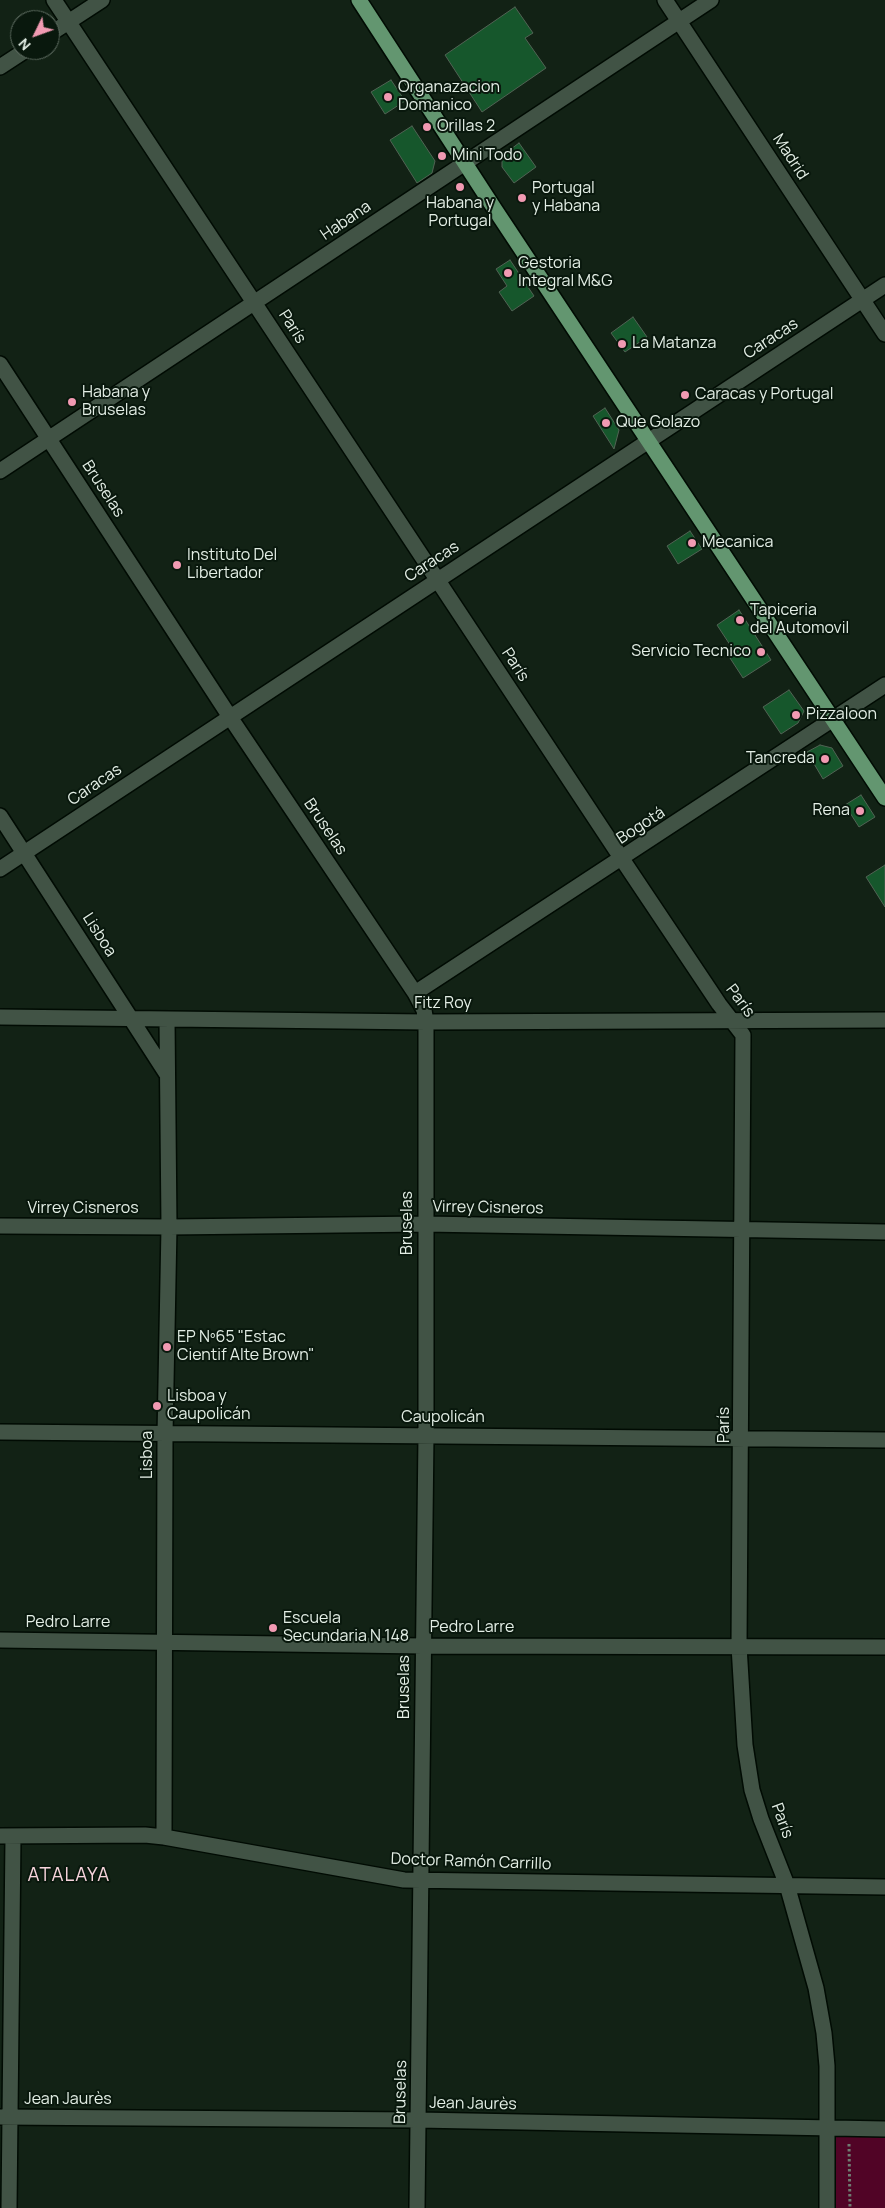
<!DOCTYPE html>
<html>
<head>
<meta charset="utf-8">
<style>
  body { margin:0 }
  #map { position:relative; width:885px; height:2208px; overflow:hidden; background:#122215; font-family:Manrope,sans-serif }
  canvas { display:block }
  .north { position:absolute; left:10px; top:10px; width:50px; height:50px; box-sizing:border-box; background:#09180d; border:1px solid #606e63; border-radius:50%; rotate:228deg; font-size:14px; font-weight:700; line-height:20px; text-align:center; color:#e3eee5 }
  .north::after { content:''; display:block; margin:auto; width:18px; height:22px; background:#f19ab2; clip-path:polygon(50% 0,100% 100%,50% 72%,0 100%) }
</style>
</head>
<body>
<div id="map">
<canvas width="885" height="2208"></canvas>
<div class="north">N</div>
</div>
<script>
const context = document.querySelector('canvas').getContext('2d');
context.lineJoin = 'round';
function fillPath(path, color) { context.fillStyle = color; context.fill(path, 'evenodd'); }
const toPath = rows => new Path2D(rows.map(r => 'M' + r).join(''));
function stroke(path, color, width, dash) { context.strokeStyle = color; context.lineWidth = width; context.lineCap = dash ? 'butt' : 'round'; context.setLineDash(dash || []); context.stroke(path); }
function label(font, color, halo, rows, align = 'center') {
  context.font = font + ' Manrope,sans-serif'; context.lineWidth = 4; context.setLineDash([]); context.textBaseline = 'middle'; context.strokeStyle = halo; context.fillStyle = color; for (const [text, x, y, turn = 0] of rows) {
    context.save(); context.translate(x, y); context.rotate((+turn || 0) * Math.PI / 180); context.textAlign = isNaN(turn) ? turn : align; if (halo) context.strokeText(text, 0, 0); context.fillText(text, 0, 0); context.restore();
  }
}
fillPath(toPath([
  [885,2133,885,2208,834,2208,833,2135]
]), '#510426');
const building = toPath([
  [515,7,533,33,525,38,546,68,482,112,445,55,515,7],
  [391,80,405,101,385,114,371,92,391,80],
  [412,126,435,161,432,173,417,183,390,140,412,126],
  [519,143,536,167,514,183,502,167,502,156,519,143],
  [510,260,534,296,512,311,499,292,507,286,496,269,510,260],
  [633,317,647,337,625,352,611,333,633,317],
  [605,408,619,430,614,449,593,416,605,408],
  [690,531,702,549,678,564,667,546,690,531],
  [739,610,771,660,743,678,730,658,736,654,717,625,739,610],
  [789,690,804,711,798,723,781,734,763,707,789,690],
  [820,745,832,748,843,766,823,779,807,752,820,745],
  [861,795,875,817,859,827,845,805,861,795],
  [885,865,885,907,866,877,885,865]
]);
fillPath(building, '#16572c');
stroke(building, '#516354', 1);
const minor = toPath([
  [54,0,622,859,719,1004,743,1035,739,1646,745,1745,752,1790,761,1819,787,1885,816,1988,824,2033,827,2066,827,2208],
  [665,0,885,334],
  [50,34,102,0],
  [0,67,26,50],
  [0,364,230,717,415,993,424,1010,426,1022,426,1435,417,2208],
  [0,471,711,0],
  [0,816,166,1073],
  [0,869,885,285],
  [415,993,885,685],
  [0,1017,426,1022,885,1020],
  [0,1226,169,1227,425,1224,885,1232],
  [0,1432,885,1440],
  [0,1640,423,1646,885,1647],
  [0,1836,145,1835,164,1837,404,1880,885,1887],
  [164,1837,165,1435,169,1227,167,1019],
  [0,2117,418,2120,885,2129],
  [9,2208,13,1837]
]);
const major = toPath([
  [359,0,494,208,885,798]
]);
stroke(minor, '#010b03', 18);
stroke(major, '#010b03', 18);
stroke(toPath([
  [849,2144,850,2208]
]), '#6f7d72', 3, [2.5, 2.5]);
stroke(minor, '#415345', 15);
stroke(major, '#639670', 15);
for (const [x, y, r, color] of [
  [388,97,5,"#f19ab2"],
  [427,127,5,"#f19ab2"],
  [442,156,5,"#f19ab2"],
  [460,187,5,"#f19ab2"],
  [522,198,5,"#f19ab2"],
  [508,273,5,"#f19ab2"],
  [622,344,5,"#f19ab2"],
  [685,395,5,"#f19ab2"],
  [72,402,5,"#f19ab2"],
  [606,423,5,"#f19ab2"],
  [692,543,5,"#f19ab2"],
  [177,565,5,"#f19ab2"],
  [740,620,5,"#f19ab2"],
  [761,652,5,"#f19ab2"],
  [796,715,5,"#f19ab2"],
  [825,759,5,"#f19ab2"],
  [860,811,5,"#f19ab2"],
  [167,1347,5,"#f19ab2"],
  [157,1406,5,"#f19ab2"],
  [273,1628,5,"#f19ab2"]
]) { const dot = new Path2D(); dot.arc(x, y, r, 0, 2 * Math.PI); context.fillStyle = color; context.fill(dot); stroke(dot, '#09180d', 2); }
label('16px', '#e3eee5', '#09180d', [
  ["Organazacion",398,88],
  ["Domanico",398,106],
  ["Orillas 2",437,127],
  ["Mini Todo",452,156],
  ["Portugal",532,189],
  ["y Habana",532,207],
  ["Habana y",460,204,"center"],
  ["Portugal",460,222,"center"],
  ["Gestoria",518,264],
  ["Integral M&G",518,282],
  ["La Matanza",632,344],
  ["Habana y",82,393],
  ["Bruselas",82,411],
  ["Caracas y Portugal",695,395],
  ["Que Golazo",616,423],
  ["Mecanica",702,543],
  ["Instituto Del",187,556],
  ["Libertador",187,574],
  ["Tapiceria",750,611],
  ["del Automovil",750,629],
  ["Servicio Tecnico",751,652,"right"],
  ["Pizzaloon",806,715],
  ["Tancreda",815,759,"right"],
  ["Rena",850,811,"right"],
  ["EP Nº65 \"Estac",177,1338],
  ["Cientif Alte Brown\"",177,1356],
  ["Lisboa y",167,1397],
  ["Caupolicán",167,1415],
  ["Escuela",283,1619],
  ["Secundaria N 148",283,1637]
], 'left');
label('16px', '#e3eee5', '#09180d', [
  ["Madrid",790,157,57],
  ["Habana",346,221,-34],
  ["París",292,327,57],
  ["Caracas",771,339,-33],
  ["Bruselas",103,489,57],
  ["Caracas",432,562,-33],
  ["París",515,665,57],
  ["Caracas",95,785,-34],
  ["Bogotá",641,826,-33],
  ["Bruselas",325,827,56],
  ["Lisboa",99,935,57],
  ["París",740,1001,53],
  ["Fitz Roy",443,1004],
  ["Virrey Cisneros",488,1208,1],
  ["Virrey Cisneros",83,1209],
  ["Bruselas",408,1223,-90],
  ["Caupolicán",443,1418],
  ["París",725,1425,-90],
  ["Lisboa",148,1455,-90],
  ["Pedro Larre",68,1623],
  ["Pedro Larre",472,1628],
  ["Bruselas",405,1687,-90],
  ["París",782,1821,70],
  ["Doctor Ramón Carrillo",471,1862,2],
  ["Bruselas",401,2092,-89],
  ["Jean Jaurès",68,2100],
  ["Jean Jaurès",473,2104,1]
]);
context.letterSpacing = '1px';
label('19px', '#f7d4dc', '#09180d', [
  ["ATALAYA",69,1876]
]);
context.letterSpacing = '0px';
</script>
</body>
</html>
